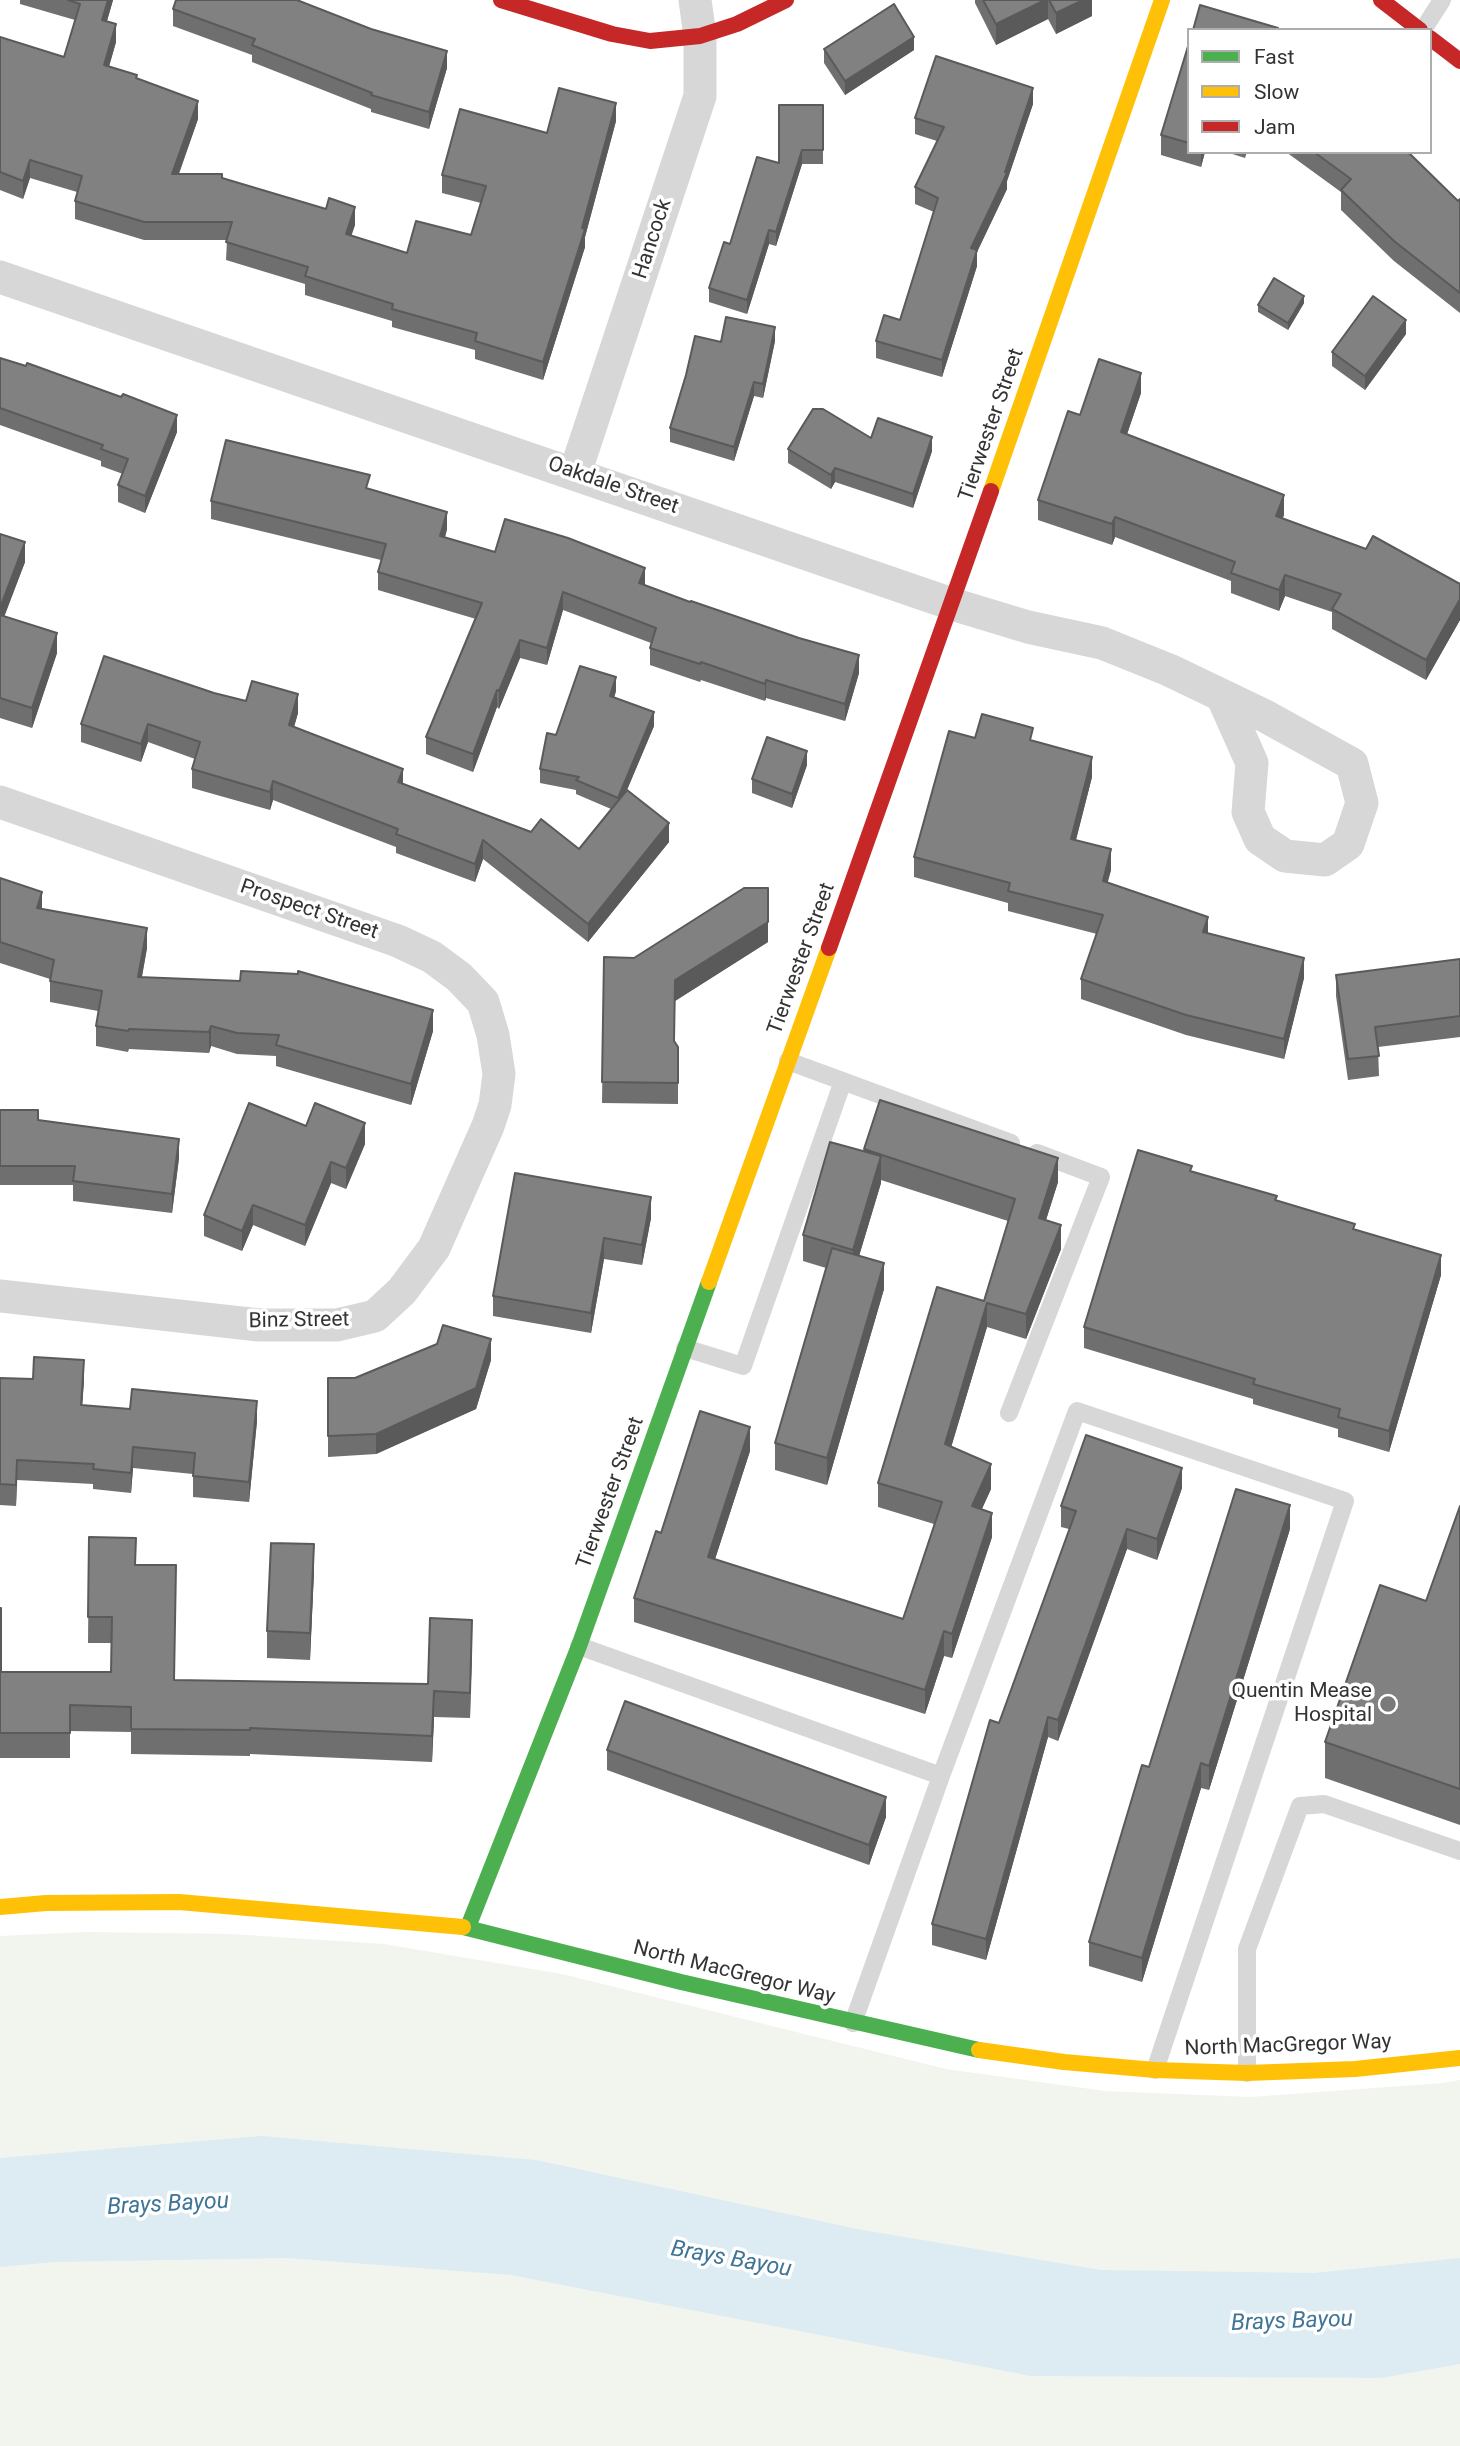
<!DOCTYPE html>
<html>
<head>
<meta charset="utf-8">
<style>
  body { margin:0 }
  #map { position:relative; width:1460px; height:2446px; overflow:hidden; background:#fff; font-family:Roboto,sans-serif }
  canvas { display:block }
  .legend { position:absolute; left:1187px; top:28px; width:245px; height:126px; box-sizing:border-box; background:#fff; border:2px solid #adadad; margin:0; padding:9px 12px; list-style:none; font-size:21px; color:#333 }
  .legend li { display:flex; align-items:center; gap:14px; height:35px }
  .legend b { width:35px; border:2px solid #adadad }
</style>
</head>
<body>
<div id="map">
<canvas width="1460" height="2446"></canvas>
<ul class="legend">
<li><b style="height:9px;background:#4caf50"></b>Fast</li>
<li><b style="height:9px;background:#ffc107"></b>Slow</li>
<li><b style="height:9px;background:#c62828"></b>Jam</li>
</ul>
</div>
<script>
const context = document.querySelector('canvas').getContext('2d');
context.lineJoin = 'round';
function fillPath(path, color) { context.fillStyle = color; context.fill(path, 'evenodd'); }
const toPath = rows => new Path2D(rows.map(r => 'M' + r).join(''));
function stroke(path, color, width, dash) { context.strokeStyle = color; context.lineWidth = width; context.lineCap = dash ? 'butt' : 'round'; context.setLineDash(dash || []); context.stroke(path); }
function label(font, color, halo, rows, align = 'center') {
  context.font = font + ' Roboto,sans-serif'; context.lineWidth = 7; context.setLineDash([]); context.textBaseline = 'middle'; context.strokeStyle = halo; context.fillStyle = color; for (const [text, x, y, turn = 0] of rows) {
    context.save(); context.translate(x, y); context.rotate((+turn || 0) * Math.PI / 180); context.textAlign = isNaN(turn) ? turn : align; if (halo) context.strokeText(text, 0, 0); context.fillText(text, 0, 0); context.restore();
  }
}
fillPath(toPath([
  [86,1932,231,1934,384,1944,562,1974,946,2069,1105,2091,1250,2097,1443,2083,1460,2080,1460,2446,0,2446,0,1936]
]), '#f1f5ed');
fillPath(toPath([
  [261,2136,536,2160,857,2229,1101,2270,1314,2273,1460,2258,1460,2364,1381,2378,1031,2376,511,2275,287,2258,54,2262,0,2267,0,2158]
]), '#ddebf3');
stroke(toPath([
  [1423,30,1442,0],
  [788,1061,1011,1143],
  [685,1348,743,1366,843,1081],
  [1009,1413,1101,1177,1037,1153],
  [579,1646,941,1776],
  [853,2023,941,1776,1077,1411,1345,1501,1155,2070],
  [1247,2073,1247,1949,1300,1806,1324,1804,1460,1851]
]), '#d7d7d7', 18);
stroke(toPath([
  [0,277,952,604,1028,627,1102,643,1169,670,1265,716,1352,764,1362,803,1348,844,1325,860,1285,856,1260,839,1248,812,1252,763,1223,698],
  [575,473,700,96,700,36,695,0],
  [0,802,398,941,432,957,459,977,483,1002,493,1035,499,1074,495,1105,488,1126,434,1248,402,1291,375,1316,337,1325,259,1325,0,1296]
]), '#d7d7d7', 33);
stroke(toPath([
  [463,1927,681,1982,979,2050],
  [468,1927,579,1646,709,1282]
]), '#4caf50', 16);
stroke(toPath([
  [991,491,1162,0],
  [709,1282,829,948],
  [0,1907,46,1903,179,1902,463,1927],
  [979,2050,1064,2062,1155,2070,1247,2073,1355,2069,1460,2058]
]), '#ffc107', 16);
stroke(toPath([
  [501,0,612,34,650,41,700,36,737,24,786,0],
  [1381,0,1420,30],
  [1430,38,1460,61],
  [829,948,991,491]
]), '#c62828', 16);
fillPath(toPath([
  [20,0,113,0,107,21,116,42,109,67,137,79,198,119,179,174,222,178,355,225,351,235,407,253,471,235,481,203,442,193,442,175,547,133,616,121,585,237,585,247,543,380,475,359,475,350,392,327,392,321,305,295,305,284,226,260,227,240,144,240,75,219,75,201,77,192,30,178,23,199,0,190,0,37,64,57,75,20,20,4],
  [975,0,1092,0,1092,16,1056,34,1048,19,996,45,975,3],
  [173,9,447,68,429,129,371,112,371,109,252,62,252,55,173,26],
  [1189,43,1189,152,1205,152,1201,167,1161,155,1161,135],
  [824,49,914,50,845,95,824,63],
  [1033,104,1007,181,1007,189,977,252,977,266,942,377,876,358,876,341,900,320,934,212,915,204,915,187,937,141,915,134,915,118],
  [823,105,823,164,802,164,776,246,769,244,747,314,709,302,709,288,730,244,779,163],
  [1226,152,1247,152,1245,158],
  [1286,152,1408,152,1458,201,1460,199,1460,313,1394,261,1341,210,1341,192],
  [1304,303,1288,330,1258,312,1258,305],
  [1406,334,1365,390,1332,366,1332,352],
  [775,341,763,398,754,396,734,461,670,442,670,428,721,342],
  [0,358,177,432,145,513,118,502,118,485,123,474,101,466,101,461,0,425],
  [1141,393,1127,434,1284,515,1282,518,1460,584,1460,620,1426,680,1332,629,1332,612,1285,596,1279,611,1231,593,1231,581,1115,537,1112,545,1038,520,1038,500,1080,415],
  [871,438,932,451,913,508,835,482,831,489,788,463,788,449],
  [370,489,447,529,445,538,495,552,645,585,859,673,845,721,766,698,765,701,701,680,700,682,650,665,650,648,651,643,563,610,547,665,520,658,499,709,497,707,473,772,426,754,426,737,476,619,378,590,378,572,381,560,211,519,211,501],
  [0,534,25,562,4,616,57,653,32,728,0,718],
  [616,691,614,698,654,726,627,790,669,842,588,942,483,859,475,882,396,853,396,847,273,800,270,810,192,788,192,769,195,759,148,742,141,762,81,742,81,724,214,693,298,713,294,727,403,784,579,849,611,809,576,794,576,790,540,783,540,769,556,735],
  [975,738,1033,741,1092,777,1076,840,1111,870,1107,882,1208,933,1304,978,1284,1059,1186,1035,1081,999,1081,979,1097,934,1008,911,1008,903,914,877,914,857],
  [807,765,792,808,752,793,752,779],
  [0,878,42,909,147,948,142,977,433,1031,411,1105,276,1066,276,1056,237,1054,211,1046,209,1053,129,1049,128,1052,96,1046,96,1026,98,1011,50,1002,50,979,0,963],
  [768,942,675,1001,675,1041,678,1047,678,1104,602,1103,604,957,634,958],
  [1460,959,1460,1037,1378,1047,1379,1076,1348,1080,1336,996,1336,975],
  [0,1110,179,1158,172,1213,73,1201,73,1185,0,1185],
  [306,1126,365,1144,346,1189,331,1183,305,1246,253,1225,242,1251,204,1236,204,1215],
  [864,1149,1058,1182,1046,1220,1061,1249,1026,1339,987,1327,951,1447,991,1489,982,1509,992,1537,952,1658,944,1656,925,1714,634,1622,634,1598,661,1533,750,1451,715,1559,903,1619,934,1524,878,1507,878,1483,984,1301,1008,1221,881,1180,881,1183,859,1256,884,1289,827,1485,775,1470,775,1443,826,1268,803,1261,803,1235,864,1151],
  [1192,1171,1355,1230,1441,1275,1389,1452,1338,1437,1338,1429,1253,1404,1253,1399,1084,1348,1084,1327],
  [515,1173,651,1218,642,1265,604,1259,591,1333,493,1316,493,1296],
  [491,1360,476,1409,376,1454,328,1457,328,1378,355,1378],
  [0,1378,84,1380,82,1405,257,1421,249,1502,193,1497,193,1474,133,1468,131,1493,93,1489,93,1484,17,1480,16,1506,0,1505],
  [1182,1488,1157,1560,1127,1549,1058,1741,1048,1737,986,1960,932,1945,932,1924,999,1723,1069,1529,1061,1527,1061,1506],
  [1460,1506,1460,1825,1325,1778,1325,1742,1426,1601],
  [1290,1529,1209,1790,1201,1788,1142,1982,1089,1966,1089,1942,1149,1767],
  [89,1537,136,1565,174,1680,428,1684,472,1645,470,1718,434,1717,432,1762,250,1754,250,1756,131,1754,131,1732,70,1731,70,1758,0,1758,0,1608,1,1672,111,1672,111,1643,88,1643],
  [314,1571,310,1660,267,1658,267,1631],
  [607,1750,886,1817,869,1865,607,1770]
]), '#6f6f6f');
fillPath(toPath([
  [108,0,113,0,102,38,102,20],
  [1045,0,1048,0,1048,19,996,45,996,24],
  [1083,0,1092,0,1092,16,1056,34,1056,13],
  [116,24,116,42,104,83,104,65],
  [914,37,914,50,845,95,845,81],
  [447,51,447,68,429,129,429,112],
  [1033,88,1033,104,1007,181,1007,189,977,252,977,266,942,377,942,360,971,248,1005,172],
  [198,101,198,119,172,192,172,174],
  [616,103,616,121,585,237,585,247,543,380,543,362,582,228],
  [802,150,802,164,776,246,776,232],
  [1201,152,1205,152,1201,167],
  [30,160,30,178,23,199,23,181],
  [355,207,355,225,346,252,346,234],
  [769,230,769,244,747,314,747,300],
  [1304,296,1304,303,1288,330,1288,323],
  [1406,320,1406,334,1365,390,1365,376],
  [775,327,775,341,763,398,763,384],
  [1141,373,1141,393,1121,452,1121,432],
  [754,382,754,396,734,461,734,447],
  [177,415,177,432,145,513,145,496],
  [932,437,932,451,913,508,913,494],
  [835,468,835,482,831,489,831,475],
  [1284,495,1284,515,1276,536,1276,516],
  [447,512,447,529,440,554,440,536],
  [1115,517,1115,537,1112,545,1112,524],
  [25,542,25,562,0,628,0,608],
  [645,568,645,586,639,583],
  [1285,575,1285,596,1279,611,1279,590],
  [563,592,563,610,547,665,547,648],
  [1460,599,1460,620,1426,680,1426,660],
  [57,633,57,653,32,728,32,708],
  [520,640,520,658,499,709,499,691],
  [859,655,859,673,845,721,845,704],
  [616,677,616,691,610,710,610,696],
  [766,680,766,698,765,701,765,684],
  [497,690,497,707,473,772,473,754],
  [298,694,298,713,289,744,289,725],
  [654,712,654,726,618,811,618,798],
  [148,724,148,742,141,762,141,744],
  [807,751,807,765,792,808,792,794],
  [1092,757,1092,777,1071,859,1071,839],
  [403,769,403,788,398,782],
  [273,781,273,800,270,810,270,792],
  [669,823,669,842,588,942,588,924],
  [483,840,483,859,475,882,475,864],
  [1111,849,1111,870,1103,901,1103,881],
  [42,892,42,913,37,908],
  [1208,917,1208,938,1203,932],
  [768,922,768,942,675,1001,675,980],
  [147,928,147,948,138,997,138,977],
  [1304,958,1304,978,1284,1059,1284,1039],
  [433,1010,433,1031,411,1105,411,1084],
  [211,1026,211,1046,209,1053,209,1032],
  [365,1123,365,1144,346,1189,346,1168],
  [179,1139,179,1158,172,1213,172,1194],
  [881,1156,881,1183,853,1276,853,1250],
  [1058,1158,1058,1182,1039,1242,1039,1218],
  [331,1162,331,1183,305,1246,305,1225],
  [651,1197,651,1218,642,1265,642,1245],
  [253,1205,253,1225,242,1251,242,1231],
  [1061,1225,1061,1249,1026,1339,1026,1314],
  [604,1238,604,1259,591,1333,591,1313],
  [1441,1255,1441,1275,1389,1452,1389,1431],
  [884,1263,884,1289,827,1485,827,1458],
  [987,1303,987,1327,945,1468,945,1444],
  [491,1339,491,1360,476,1409,376,1454,376,1434],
  [84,1360,84,1380,81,1425,81,1405],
  [257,1401,257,1421,249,1502,249,1482],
  [750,1427,750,1451,708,1581,708,1557],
  [133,1447,133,1468,131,1493,131,1473],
  [17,1460,17,1480,16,1506,16,1485],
  [991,1464,991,1489,972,1530,972,1506],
  [1182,1468,1182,1488,1157,1560,1157,1539],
  [1290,1505,1290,1529,1209,1790,1209,1766],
  [992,1513,992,1537,952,1658,952,1634],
  [1127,1529,1127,1549,1058,1741,1058,1720],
  [314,1544,314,1571,310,1660,310,1633],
  [472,1620,472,1645,470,1718,470,1693],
  [944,1631,944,1656,925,1714,925,1690],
  [434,1691,434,1717,432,1762,432,1736],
  [1048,1717,1048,1737,986,1960,986,1939],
  [1201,1763,1201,1788,1142,1982,1142,1958],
  [886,1797,886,1817,869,1865,869,1845]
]), '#5a5a5a');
const building = toPath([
  [68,0,108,0,102,20,116,24,104,65,137,75,136,78,198,101,172,174,222,174,222,178,326,209,329,198,355,207,346,234,407,253,416,221,471,235,486,186,442,175,460,109,547,133,559,88,616,103,582,228,585,229,543,362,475,341,477,333,392,309,393,304,305,276,308,267,226,242,232,222,144,222,75,201,82,176,30,160,23,181,0,172,0,37,64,57,80,4,68,0],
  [176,0,297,0,371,29,447,51,429,112,371,95,372,93,252,45,255,39,173,9,176,0],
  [983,0,1045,0,996,24,983,0],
  [1049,0,1083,0,1056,13,1049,0],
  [894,4,914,37,845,81,824,49,894,4],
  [1200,5,1278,28,1277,30,1193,30,1200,5],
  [1189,43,1189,143,1161,135,1189,43],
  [936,56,1033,88,1005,172,1007,173,971,248,977,250,942,360,876,341,884,315,900,320,938,198,915,187,944,127,915,118,936,56],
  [779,105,823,105,823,150,802,150,776,232,769,230,747,300,709,288,724,242,730,244,757,157,779,163,779,105],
  [1314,152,1408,152,1458,201,1460,199,1460,293,1394,241,1341,190,1351,179,1314,152],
  [1274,278,1304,296,1288,323,1258,305,1274,278],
  [1373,296,1406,320,1365,376,1332,352,1373,296],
  [726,317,775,327,763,384,754,382,734,447,670,428,686,375,695,336,721,342,726,317],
  [0,358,26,366,27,363,121,397,123,394,177,415,145,496,118,485,128,459,101,449,103,445,0,408,0,358],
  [1099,359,1141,373,1121,432,1284,495,1276,516,1366,549,1373,536,1460,584,1460,599,1426,660,1332,609,1341,594,1285,575,1279,590,1231,573,1235,562,1115,517,1112,524,1038,500,1068,411,1080,415,1099,359],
  [813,409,823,409,871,438,878,418,932,437,913,494,835,468,831,475,788,449,813,409],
  [226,440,370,475,366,488,447,512,440,536,495,552,505,519,568,538,645,568,639,583,690,602,691,601,799,638,859,655,845,704,766,680,765,684,701,662,700,664,650,648,656,628,563,592,547,648,520,640,499,691,497,690,473,754,426,737,482,603,378,572,386,544,211,501,226,440],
  [0,534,25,542,0,608,0,534],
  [0,615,57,633,32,708,0,698,0,615],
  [104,656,214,693,246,701,252,681,298,694,289,725,403,769,398,782,531,832,541,819,579,849,627,790,669,823,588,924,483,840,475,864,396,834,398,829,273,781,270,792,192,769,200,742,148,724,141,744,81,724,104,656],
  [580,666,616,677,610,696,654,712,618,798,576,780,579,777,540,769,547,733,556,735,580,666],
  [982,714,1033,728,1030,740,1092,757,1071,839,1111,849,1103,881,1208,917,1203,932,1304,958,1284,1039,1186,1015,1081,979,1103,915,1008,891,1010,883,914,857,949,731,975,738,982,714],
  [767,737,807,751,792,794,752,779,767,737],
  [0,878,42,892,37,908,147,928,138,977,240,981,241,971,298,974,298,971,433,1010,411,1084,276,1045,279,1035,237,1033,211,1026,209,1032,129,1029,128,1031,96,1026,102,991,50,981,54,960,0,942,0,878],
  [744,888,768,888,768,922,675,980,674,1041,678,1047,678,1083,602,1082,604,957,634,958,744,888],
  [1460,959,1460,1016,1375,1027,1379,1056,1348,1059,1336,975,1460,959],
  [880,1100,1058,1158,1039,1218,1061,1225,1026,1314,987,1303,945,1444,991,1464,972,1506,992,1513,952,1634,944,1631,925,1690,634,1598,656,1531,661,1533,700,1411,750,1427,708,1557,903,1619,942,1502,878,1483,937,1287,984,1301,1015,1199,864,1149,880,1100],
  [249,1103,306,1126,315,1103,365,1123,346,1168,331,1162,305,1225,253,1205,242,1231,204,1215,249,1103],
  [0,1110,38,1110,38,1120,179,1139,172,1194,73,1181,75,1166,0,1166,0,1110],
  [830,1142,881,1156,853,1250,803,1235,830,1142],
  [1138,1150,1192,1166,1190,1171,1277,1196,1275,1200,1355,1224,1353,1229,1441,1255,1389,1431,1338,1417,1340,1409,1253,1384,1255,1379,1084,1327,1138,1150],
  [515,1173,651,1197,642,1245,604,1238,591,1313,493,1296,515,1173],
  [832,1248,884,1263,827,1458,775,1443,832,1248],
  [443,1325,491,1339,476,1388,376,1434,328,1436,328,1378,355,1378,437,1344,443,1325],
  [34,1357,84,1360,81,1405,130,1409,132,1389,257,1401,249,1482,193,1476,195,1453,133,1447,131,1473,93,1469,94,1464,17,1460,16,1485,0,1484,0,1378,33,1379,34,1357],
  [1086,1435,1182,1468,1157,1539,1127,1529,1058,1720,1048,1717,986,1939,932,1924,990,1720,999,1723,1076,1511,1061,1506,1086,1435],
  [1236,1489,1290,1505,1209,1766,1201,1763,1142,1958,1089,1942,1142,1765,1149,1767,1236,1489],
  [1460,1506,1460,1789,1325,1742,1380,1585,1426,1601,1460,1506],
  [89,1537,136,1538,135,1565,176,1565,174,1680,428,1684,430,1618,472,1620,470,1693,434,1691,432,1736,250,1728,250,1730,131,1729,131,1707,70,1705,70,1733,0,1733,0,1608,1,1608,1,1672,111,1672,112,1617,88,1617,89,1537],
  [271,1543,314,1544,310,1633,267,1631,271,1543],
  [625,1701,886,1797,869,1845,607,1750,625,1701]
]);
fillPath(building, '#818181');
stroke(building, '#5a5a5a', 2);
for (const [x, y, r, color] of [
  [1388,1704,9,"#7a7a7a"]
]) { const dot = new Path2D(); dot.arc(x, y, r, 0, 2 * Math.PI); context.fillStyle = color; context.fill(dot); stroke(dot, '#fff', 2.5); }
label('21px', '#333', '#fff', [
  ["Hancock",653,239,-72],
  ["Tierwester Street",992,425,-71],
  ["Oakdale Street",613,486,19],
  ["Prospect Street",309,910,19],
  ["Tierwester Street",802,959,-70],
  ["Binz Street",299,1321,-1],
  ["Tierwester Street",611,1493,-70],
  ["North MacGregor Way",734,1973,14],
  ["North MacGregor Way",1288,2046,-2]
]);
label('21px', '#333', '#fff', [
  ["Quentin Mease",1372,1692],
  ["Hospital",1372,1716]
], 'right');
label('italic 23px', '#3f7597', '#fff', [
  ["Brays Bayou",168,2205,-3],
  ["Brays Bayou",731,2260,10],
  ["Brays Bayou",1292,2322,-2]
]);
</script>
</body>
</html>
